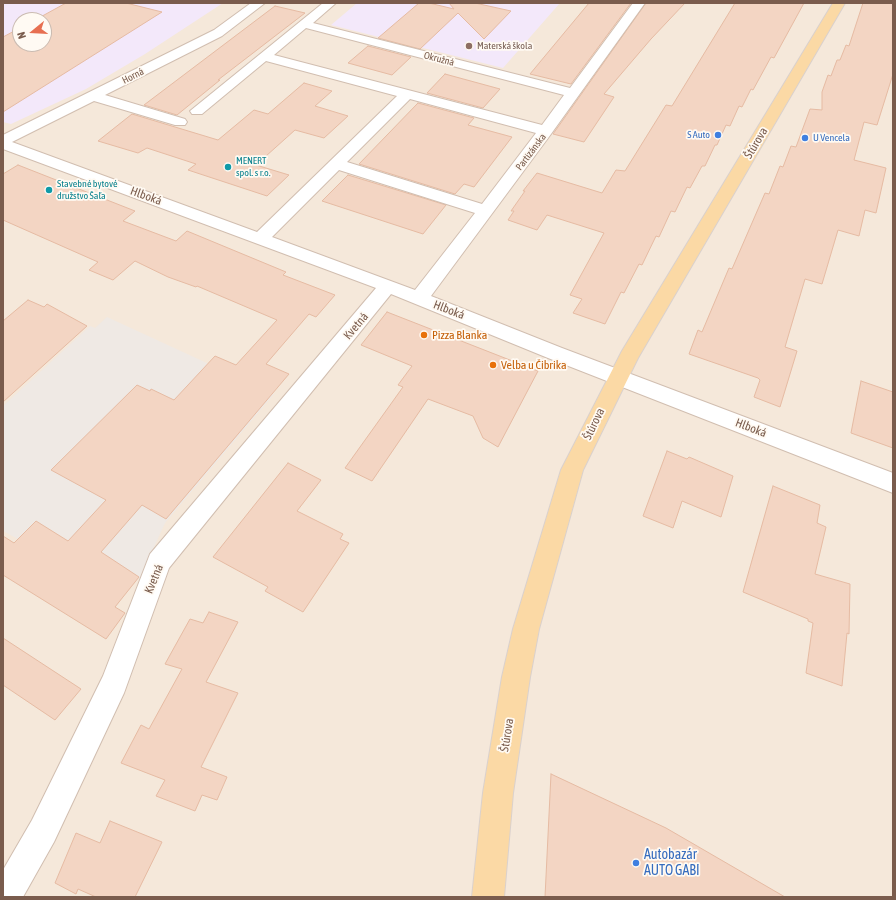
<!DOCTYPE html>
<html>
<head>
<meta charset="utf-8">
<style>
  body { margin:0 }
  #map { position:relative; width:896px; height:900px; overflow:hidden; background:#fdf6ec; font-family:"Asap Condensed",sans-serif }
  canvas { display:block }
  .frame { position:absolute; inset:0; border:4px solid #7a5c4d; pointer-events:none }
  .north { position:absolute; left:12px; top:12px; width:40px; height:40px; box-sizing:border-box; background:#fffaf3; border:1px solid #cabbb1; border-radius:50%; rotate:252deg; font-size:11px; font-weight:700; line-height:16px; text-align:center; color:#7a5c4d }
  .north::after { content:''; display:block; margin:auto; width:14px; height:18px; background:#e76f51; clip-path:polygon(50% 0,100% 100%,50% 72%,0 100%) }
</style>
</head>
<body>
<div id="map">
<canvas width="896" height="900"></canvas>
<div class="frame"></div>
<div class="north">N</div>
</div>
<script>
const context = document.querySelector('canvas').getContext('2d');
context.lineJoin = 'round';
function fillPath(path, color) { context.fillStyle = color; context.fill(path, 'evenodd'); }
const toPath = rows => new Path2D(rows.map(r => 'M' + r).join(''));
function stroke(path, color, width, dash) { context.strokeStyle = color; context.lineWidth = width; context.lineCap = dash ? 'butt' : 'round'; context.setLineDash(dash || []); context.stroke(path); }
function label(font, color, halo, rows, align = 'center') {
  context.font = font + ' "Asap Condensed",sans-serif'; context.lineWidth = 3.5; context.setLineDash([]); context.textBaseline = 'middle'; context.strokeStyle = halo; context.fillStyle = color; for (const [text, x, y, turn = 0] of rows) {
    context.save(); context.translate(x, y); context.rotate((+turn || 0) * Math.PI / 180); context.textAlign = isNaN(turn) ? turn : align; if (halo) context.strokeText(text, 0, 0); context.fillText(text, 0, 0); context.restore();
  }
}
fillPath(toPath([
  [3,3,893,3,893,897,3,897],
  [20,20,44,20,44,44,20,44]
]), '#f5e8da');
fillPath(toPath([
  [107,317,274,394,165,523,140,578,129,571,86,551,36,521,18,539,3,531,3,406,90,326,95,328]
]), '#efe9e4');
fillPath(toPath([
  [3,3,223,3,145,54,86,89,11,124,3,122],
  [20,20,44,20,44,44,20,44],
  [357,3,560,3,503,68,331,25]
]), '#f3e8fa');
const building = toPath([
  [66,3,126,3,162,12,3,112,3,37,20,28,20,44,44,44,44,20,35,20,66,3],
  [419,3,429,3,454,9,449,3,475,3,511,11,484,39,458,13,420,49,378,38,419,3],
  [589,3,631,3,571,84,530,74,589,3],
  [646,3,685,3,651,39,604,94,614,97,584,142,553,134,646,3],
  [735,3,804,3,774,58,771,57,753,90,751,89,742,107,739,106,730,126,726,125,717,145,715,145,705,166,702,166,690,188,687,187,675,212,671,211,659,237,656,236,642,265,639,264,624,293,621,292,605,324,573,313,582,299,570,295,604,233,547,215,537,230,508,220,514,211,511,211,525,191,523,191,537,173,602,193,616,170,625,171,666,105,672,106,735,3],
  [863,3,893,3,893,74,877,125,864,122,854,160,886,168,876,213,865,210,859,236,838,230,822,284,805,279,785,347,797,351,780,407,754,397,760,380,758,378,689,354,698,330,702,332,729,268,732,269,765,193,769,194,780,166,783,167,791,146,796,147,810,109,822,110,822,92,828,75,831,76,837,60,840,60,846,45,849,46,863,3],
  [275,6,305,13,218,80,220,80,177,115,144,105,275,6],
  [368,46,411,57,392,75,348,63,368,46],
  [445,74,500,89,483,108,427,93,445,74],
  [304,83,332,91,315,106,348,116,324,138,295,130,256,165,289,175,267,196,188,170,196,164,147,148,138,153,98,141,132,114,218,140,254,110,268,114,304,83],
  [418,103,474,118,468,125,512,137,474,187,464,184,455,194,359,164,418,103],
  [18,165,135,211,123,221,176,241,187,231,286,272,283,275,335,295,316,317,309,314,266,364,289,374,166,519,142,505,101,552,139,577,115,607,125,613,106,639,3,575,3,536,14,543,36,521,68,541,106,500,51,470,137,385,150,391,151,389,174,400,215,356,236,365,277,320,197,286,196,287,168,277,135,261,113,280,89,270,98,262,3,220,3,174,18,165],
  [348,175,446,205,423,234,322,201,348,175],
  [28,300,44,307,47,304,87,326,3,402,3,321,28,300],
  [387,312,538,371,498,447,483,438,473,416,428,399,372,481,345,468,403,387,398,385,412,366,361,345,387,312],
  [861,381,893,392,893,448,851,433,861,381],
  [667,451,687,459,689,457,733,476,721,517,682,501,673,528,643,516,667,451],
  [288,463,321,480,297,511,343,534,340,539,349,543,303,612,265,591,268,587,213,557,288,463],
  [773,486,820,505,817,523,826,527,815,574,850,584,849,634,847,633,842,686,806,673,813,623,808,621,808,619,743,592,773,486],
  [209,612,238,622,206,682,238,693,201,767,227,777,217,800,202,795,195,811,156,796,165,780,121,763,141,725,149,729,182,669,165,664,190,619,203,623,209,612],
  [3,638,81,689,55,720,3,685,3,638],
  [551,774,666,828,785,897,545,897,551,774],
  [110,821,162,842,135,897,96,897,78,889,76,894,55,883,76,833,100,843,110,821]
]);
fillPath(building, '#f3d5c3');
stroke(building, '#e6bba3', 1);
const street = toPath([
  [251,3,265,3,222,36,105,95,185,119,187,122,185,125,175,125,94,101,12,142,257,232,397,96,266,61,202,114,192,114,190,111,323,3,336,3,313,23,570,88,633,3,645,3,551,134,431,296,562,348,893,473,893,493,548,358,391,294,169,568,124,693,54,842,23,897,3,897,3,870,32,820,103,676,150,554,376,288,3,149,3,135,214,30,251,3],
  [306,28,564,95,542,125,274,55,306,28],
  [410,99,536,133,482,204,347,162,410,99],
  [339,170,475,213,415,290,272,237,339,170]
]);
const primary = toPath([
  [833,3,845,3,638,358,583,470,539,629,530,677,513,793,504,897,472,897,483,793,502,677,513,629,561,470,622,351,833,3]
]);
stroke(street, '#d1beb0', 2);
stroke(primary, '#dad1cd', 2);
fillPath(street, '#fff');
fillPath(primary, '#fbd9a5');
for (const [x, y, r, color] of [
  [469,46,4,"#8d6e63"],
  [718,135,4,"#3f7fe0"],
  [805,138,4,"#3f7fe0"],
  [228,167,4,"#0f9aa8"],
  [49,190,4,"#0f9aa8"],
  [424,335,4,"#e8710a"],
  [493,365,4,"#e8710a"],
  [636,863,4,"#3f7fe0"]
]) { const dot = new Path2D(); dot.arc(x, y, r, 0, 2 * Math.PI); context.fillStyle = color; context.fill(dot); stroke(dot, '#fffaf3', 1.5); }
label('10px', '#785e54', '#fffaf3', [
  ["Materská škola",477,46]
], 'left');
label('10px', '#7a5c4d', '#fffaf3', [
  ["Okružná",439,59,14],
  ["Horná",133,76,-27],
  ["Partizánska",531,152,-53]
]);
label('10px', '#366cbe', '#fffaf3', [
  ["S Auto",710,135],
  ["U Vencela",813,138,"left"]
], 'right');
label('10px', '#0d838f', '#fffaf3', [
  ["MENERT",236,161],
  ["spol. s r.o.",236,173],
  ["Stavebné bytové",57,184],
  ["družstvo Šaľa",57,196]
], 'left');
label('12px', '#7a5c4d', '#fffaf3', [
  ["Štúrova",756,143,-59],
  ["Hlboká",146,196,20],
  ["Hlboká",449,310,21],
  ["Kvetná",356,326,-50],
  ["Štúrova",594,424,-64],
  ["Hlboká",751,428,21],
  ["Kvetná",154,579,-68],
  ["Štúrova",507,735,-81]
]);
label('12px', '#c56008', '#fffaf3', [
  ["Pizza Blanka",432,335],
  ["Velba u Čibrika",501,365]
], 'left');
label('14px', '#366cbe', '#fffaf3', [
  ["Autobazár",644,855],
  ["AUTO GABI",644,871]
], 'left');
</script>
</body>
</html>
